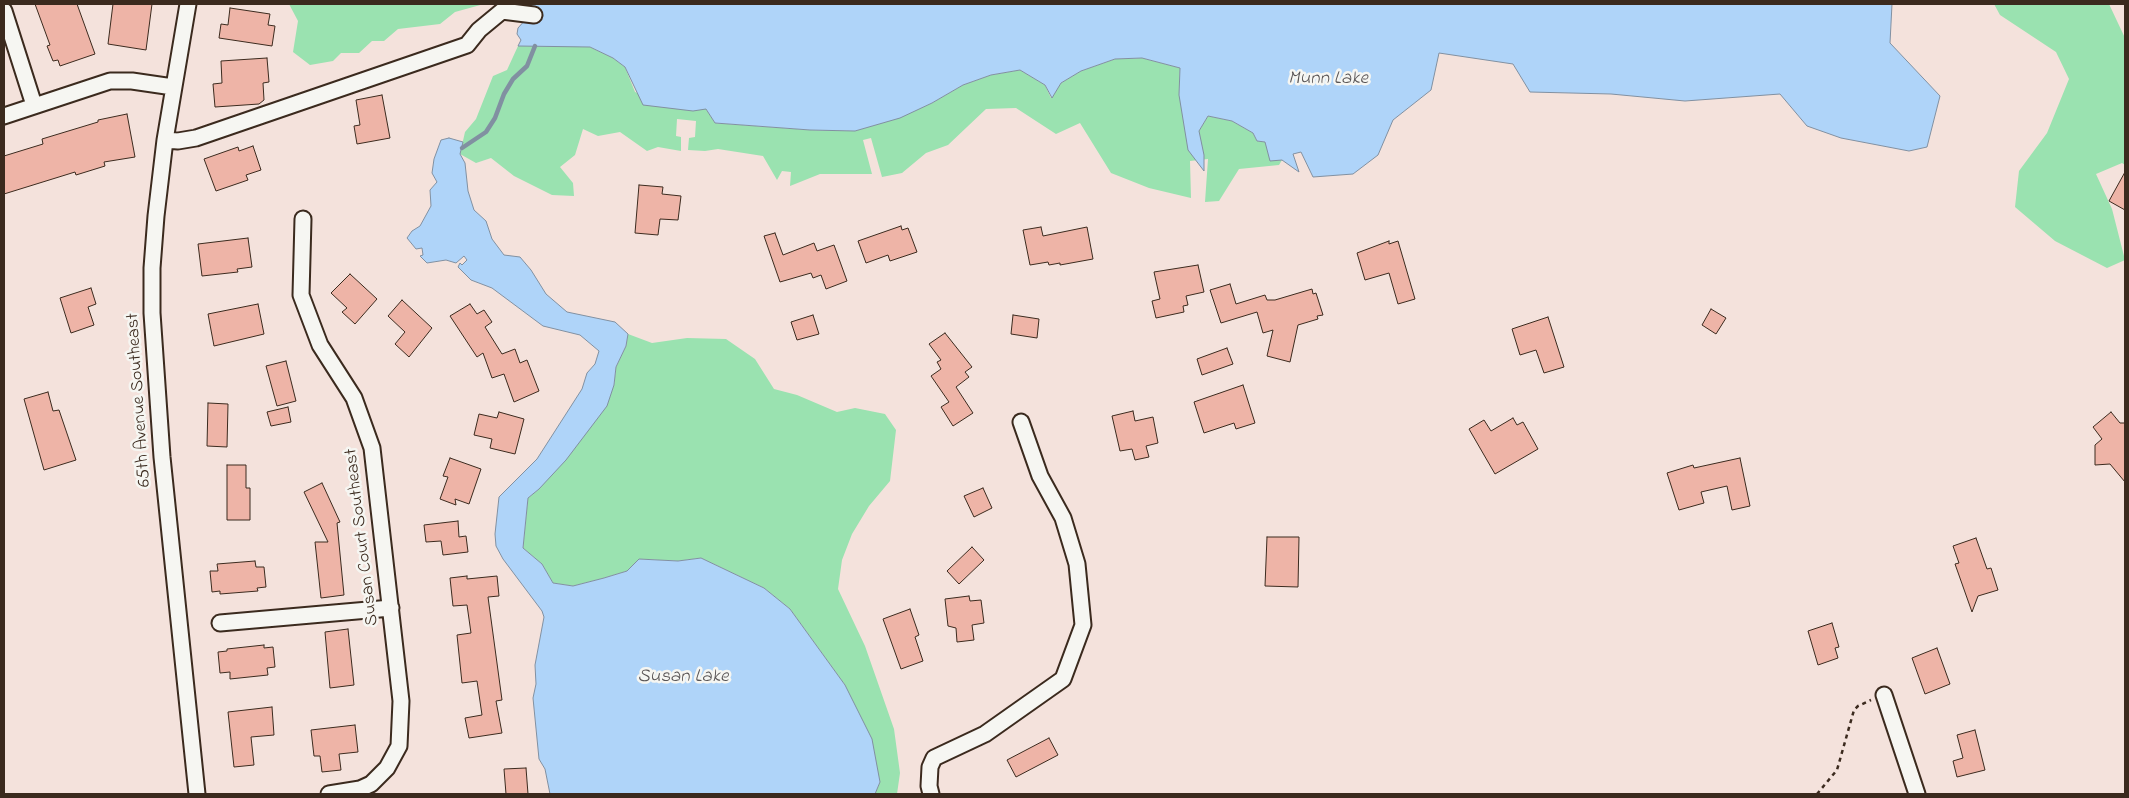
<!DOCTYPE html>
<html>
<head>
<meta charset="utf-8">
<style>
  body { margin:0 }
  #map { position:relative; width:2129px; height:798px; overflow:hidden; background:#f4e2dc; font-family:"Indie Flower",sans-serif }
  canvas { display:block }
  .frame { position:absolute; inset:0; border:5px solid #3b2a1e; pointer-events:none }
</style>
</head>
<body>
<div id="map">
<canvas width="2129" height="798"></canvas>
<div class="frame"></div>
</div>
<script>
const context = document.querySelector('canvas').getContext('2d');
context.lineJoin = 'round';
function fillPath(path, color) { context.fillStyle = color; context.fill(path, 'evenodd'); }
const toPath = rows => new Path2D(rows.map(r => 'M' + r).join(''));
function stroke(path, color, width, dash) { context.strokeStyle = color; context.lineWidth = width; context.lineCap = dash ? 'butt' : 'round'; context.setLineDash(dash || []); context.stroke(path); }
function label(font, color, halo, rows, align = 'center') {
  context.font = font + ' "Indie Flower",sans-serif'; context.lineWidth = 5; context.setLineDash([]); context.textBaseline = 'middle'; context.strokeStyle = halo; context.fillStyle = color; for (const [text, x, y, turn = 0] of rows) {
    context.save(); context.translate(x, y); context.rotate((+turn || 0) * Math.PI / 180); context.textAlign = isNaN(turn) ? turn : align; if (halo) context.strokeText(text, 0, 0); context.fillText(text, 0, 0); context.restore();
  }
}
fillPath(toPath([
  [289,4,484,4,455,12,440,24,398,29,384,41,372,41,359,53,341,53,333,61,310,65,293,52,298,21],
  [1994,4,2109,4,2125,38,2125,165,2122,163,2096,174,2112,209,2125,260,2107,268,2055,241,2015,207,2019,171,2047,133,2069,79,2056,52,2000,15],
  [568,45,590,47,613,58,625,67,635,92,677,108,706,109,715,123,810,130,855,131,900,117,932,103,963,85,991,75,1020,70,1045,85,1051,98,1061,83,1081,71,1115,59,1142,58,1180,68,1179,95,1199,131,1208,116,1232,121,1253,133,1257,141,1265,142,1282,160,1279,165,1239,169,1219,201,1205,202,1208,159,1190,161,1191,198,1149,188,1111,173,1080,123,1056,134,1016,108,986,109,948,145,926,153,902,173,882,177,871,138,863,140,872,174,820,174,790,186,791,172,782,171,777,180,763,156,718,149,705,151,688,150,689,138,695,137,696,121,677,119,676,136,681,137,681,151,658,147,647,151,620,132,598,136,583,129,575,155,560,167,573,183,574,196,552,195,514,176,491,158,476,163,460,154,465,132,476,119,493,76,507,70,518,46],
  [628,334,652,343,687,338,726,339,755,359,774,389,797,395,837,412,855,408,885,414,896,430,890,481,869,506,852,534,842,560,838,589,865,646,894,729,900,773,897,794,875,794,880,782,845,685,790,609,764,588,701,558,678,561,639,559,627,571,604,578,573,586,553,583,542,564,523,548,528,498,539,489,614,385,616,367,626,346]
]), '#9ae2b0');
const water = toPath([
  [529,4,1892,4,1890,43,1940,96,1927,147,1909,151,1841,138,1807,126,1780,94,1685,101,1611,94,1530,92,1513,64,1439,53,1431,90,1393,120,1378,155,1353,174,1313,177,1301,152,1293,154,1299,172,1282,160,1270,161,1265,142,1257,141,1253,133,1232,121,1208,116,1199,131,1204,155,1204,171,1188,150,1179,95,1180,68,1142,58,1115,59,1081,71,1061,83,1052,98,1045,85,1020,70,991,75,963,85,932,103,900,118,855,131,810,130,715,123,706,109,693,111,643,105,625,67,613,58,590,47,518,46,521,40,517,34,518,28,526,19,529,4],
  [449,138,463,142,460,154,465,163,468,191,474,210,486,221,492,239,504,255,520,257,531,270,546,294,567,312,615,322,628,334,626,346,616,367,614,385,607,406,566,460,539,489,528,498,523,548,542,564,553,583,573,586,604,578,627,571,639,559,678,561,701,558,764,588,790,609,845,685,872,739,880,782,875,794,550,794,545,769,539,759,533,698,536,684,535,665,544,617,542,611,503,559,496,546,495,534,499,497,537,459,582,389,587,373,595,364,599,351,580,335,543,326,492,288,471,280,458,267,460,263,462,265,467,260,464,256,456,263,446,260,427,263,420,256,423,255,422,248,416,249,407,238,412,231,420,226,431,206,430,190,437,182,432,173,434,159,441,140,449,138]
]);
fillPath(water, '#afd4f9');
stroke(water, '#8190a1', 1);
stroke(toPath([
  [462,148,486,132,495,118,504,94,513,79,527,66,535,46]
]), '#8190a1', 4.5);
const building = toPath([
  [35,4,77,4,95,54,60,66,58,60,53,61,47,46,50,45,35,4],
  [113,4,152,4,146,50,108,44,113,4],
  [230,8,270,14,268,25,275,26,272,46,219,38,221,24,228,25,230,8],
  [267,58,269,82,263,83,264,100,259,104,215,107,213,84,222,83,221,61,267,58],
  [382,95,390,138,357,144,354,126,360,125,356,100,382,95],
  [127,114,135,157,104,162,105,166,76,175,75,172,4,194,4,156,43,144,42,139,98,122,98,120,127,114],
  [253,146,261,170,246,175,248,180,216,191,204,159,238,147,239,151,253,146],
  [2125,172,2125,210,2109,201,2125,172],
  [639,185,663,187,662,194,681,196,678,220,660,219,658,235,635,233,639,185],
  [901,226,902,230,908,228,917,252,890,261,888,255,866,263,858,241,901,226],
  [1041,227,1043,236,1087,227,1093,259,1060,265,1060,263,1049,265,1048,262,1030,265,1023,230,1041,227],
  [775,233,783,255,814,243,817,251,834,245,847,281,826,289,821,275,813,278,811,273,780,282,764,236,775,233],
  [248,238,252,267,237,269,238,272,202,276,198,244,248,238],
  [1389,241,1389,244,1398,241,1415,299,1398,304,1389,273,1365,280,1357,253,1389,241],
  [1198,265,1204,292,1186,296,1188,305,1183,306,1184,312,1156,318,1152,301,1160,299,1154,272,1198,265],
  [350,274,377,299,355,324,342,312,347,308,331,293,350,274],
  [1230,284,1236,304,1265,295,1267,300,1275,300,1312,289,1313,294,1316,293,1323,315,1317,316,1318,319,1298,325,1290,362,1267,356,1273,330,1263,333,1257,312,1221,323,1210,290,1230,284],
  [91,288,96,304,88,307,94,325,71,333,60,298,91,288],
  [402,300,432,328,409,357,395,344,405,332,388,316,402,300],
  [258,304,264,334,214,346,208,314,258,304],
  [470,304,477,314,484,310,492,322,485,327,502,354,515,349,520,363,527,360,539,391,514,402,504,374,492,378,483,353,477,357,450,316,470,304],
  [1711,309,1726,318,1716,334,1702,325,1711,309],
  [813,315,819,334,797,340,791,322,813,315],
  [1013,315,1039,319,1037,338,1011,334,1013,315],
  [1548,317,1564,367,1544,373,1536,350,1520,355,1512,329,1548,317],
  [945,333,972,367,965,372,969,377,956,387,973,413,953,426,941,407,949,402,931,376,941,369,937,362,941,360,929,344,945,333],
  [1227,348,1233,364,1202,375,1197,359,1227,348],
  [286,361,296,401,277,406,266,366,286,361],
  [1243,385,1255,423,1236,429,1234,423,1204,433,1194,402,1243,385],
  [48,392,53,411,59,410,76,460,44,470,24,399,48,392],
  [208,403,228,404,227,447,207,446,208,403],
  [288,407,291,422,271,426,267,412,288,407],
  [1133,411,1135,421,1153,417,1158,443,1146,446,1149,457,1135,460,1132,449,1120,451,1112,416,1133,411],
  [499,412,524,419,515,454,490,448,492,439,474,435,479,414,497,418,499,412],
  [2111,412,2120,423,2125,423,2125,482,2110,464,2095,465,2095,445,2102,439,2093,427,2111,412],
  [1513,418,1517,425,1523,422,1538,449,1495,474,1469,429,1484,420,1491,431,1513,418],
  [450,458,481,469,469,504,455,499,456,505,440,499,448,477,443,476,450,458],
  [1740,458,1750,506,1732,510,1727,486,1701,492,1704,503,1679,510,1667,473,1693,465,1694,468,1740,458],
  [227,465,246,465,246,488,250,488,250,520,227,520,227,465],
  [322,483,340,522,337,523,344,595,321,598,315,542,328,542,304,492,322,483],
  [983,488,992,508,974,517,964,496,983,488],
  [458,521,459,537,466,536,468,552,443,555,441,541,426,542,424,525,458,521],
  [1267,537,1299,537,1298,587,1265,586,1267,537],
  [1976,538,1987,569,1991,568,1998,590,1978,596,1972,612,1955,564,1959,563,1953,546,1976,538],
  [972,547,984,560,959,584,947,571,972,547],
  [255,561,256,567,264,567,266,587,257,588,258,591,220,594,220,591,212,592,210,571,218,571,217,564,255,561],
  [467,576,467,579,497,576,499,596,488,597,502,700,496,701,502,733,469,738,465,718,482,715,477,681,462,683,457,635,471,633,467,605,453,606,450,578,467,576],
  [969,596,970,601,981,600,984,623,972,625,974,640,957,642,956,628,948,626,945,599,969,596],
  [910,609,919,635,915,637,923,661,901,669,883,619,910,609],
  [1832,623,1839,647,1835,648,1838,658,1818,665,1808,631,1832,623],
  [348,629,354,685,330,688,325,632,348,629],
  [264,645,264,648,273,647,275,667,267,668,268,675,230,679,230,672,220,673,218,652,227,651,227,649,264,645],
  [1937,648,1950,684,1925,694,1912,658,1937,648],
  [272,707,274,735,251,737,254,765,234,767,228,712,272,707],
  [355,725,358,752,339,754,341,770,322,772,320,756,314,756,311,730,355,725],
  [1975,730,1985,770,1957,777,1953,761,1963,758,1957,735,1975,730],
  [1049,738,1058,755,1016,777,1007,760,1049,738],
  [526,768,528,794,506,794,504,769,526,768]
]);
fillPath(building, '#eeb4a7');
stroke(building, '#3b2a1e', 1);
const minor = toPath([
  [188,4,165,140,156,216,152,268,152,313,162,457,197,794],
  [4,11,34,105],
  [4,116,110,81,132,81,173,87],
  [165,140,178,141,196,138,467,45,479,30,502,11,534,15],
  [303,219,301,295,320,345,354,398,372,448,401,701,399,746,387,768,371,784,360,789,329,794],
  [220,623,391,608],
  [1884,695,1917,794],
  [931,794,929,786,930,767,934,758,985,734,1063,679,1083,625,1077,564,1063,518,1040,476,1021,422]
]);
stroke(minor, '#3b2a1e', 19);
stroke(toPath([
  [1817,794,1837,770,1854,710,1858,706,1871,700]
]), '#3b2a1e', 2.5, [4, 4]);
stroke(minor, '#f6f6f2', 15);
label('18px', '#3b2a1e', '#f6f6f2', [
  ["65th Avenue Southeast",140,400,-94],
  ["Susan Court Southeast",363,537,-97]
]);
label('italic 19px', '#585455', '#f6f6f2', [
  ["Munn Lake",1328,80],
  ["Susan Lake",683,678]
]);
</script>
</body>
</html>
